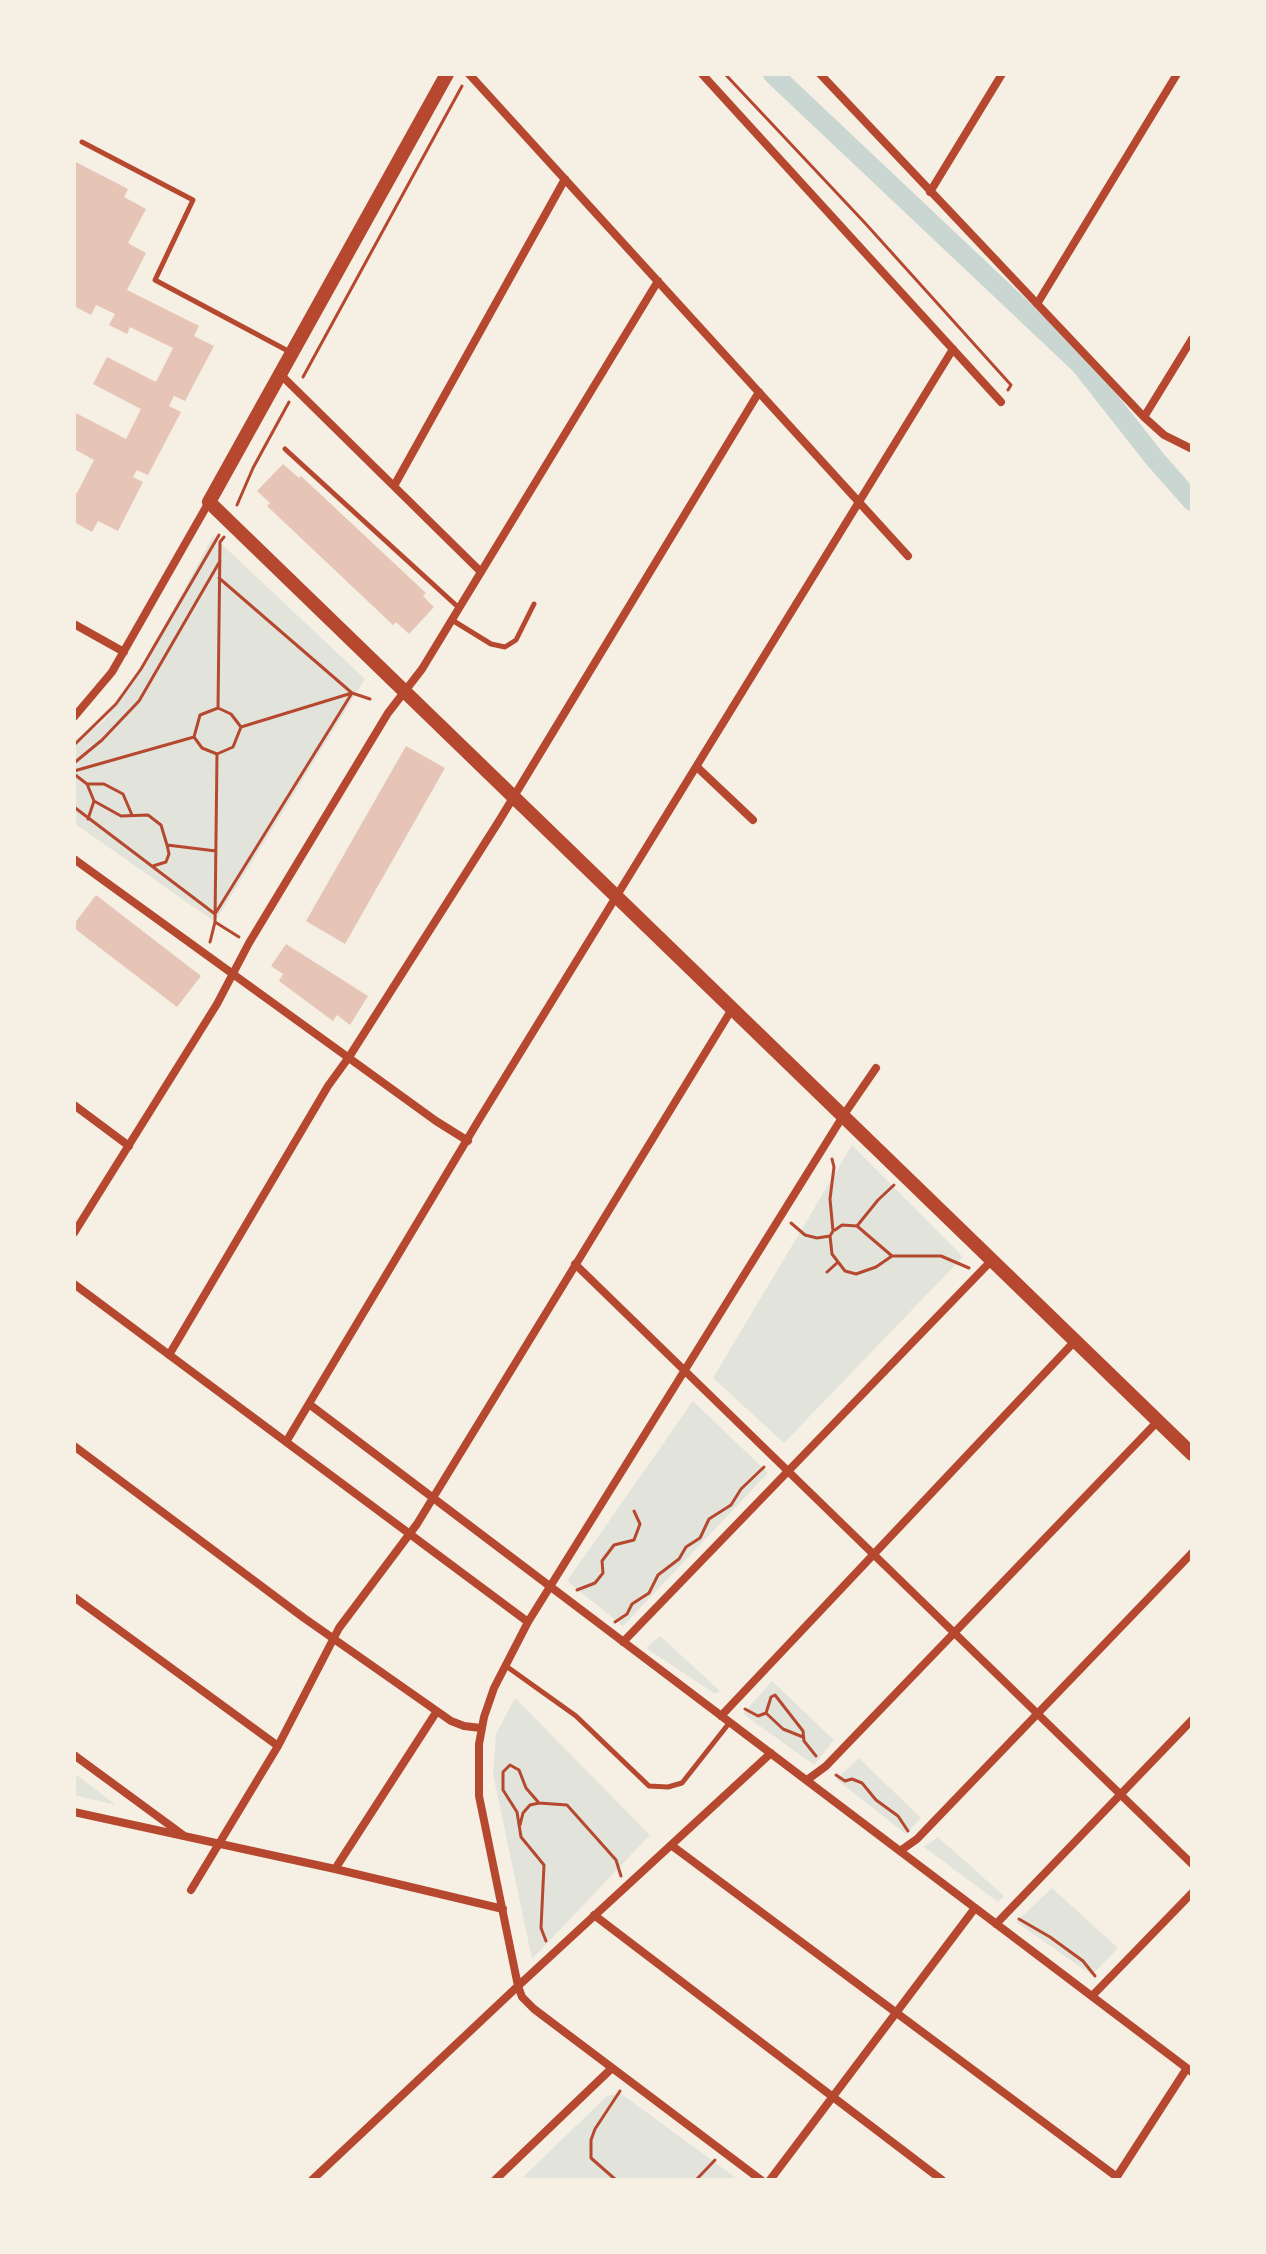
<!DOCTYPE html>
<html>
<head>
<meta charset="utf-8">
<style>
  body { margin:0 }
  #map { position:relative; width:1266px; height:2254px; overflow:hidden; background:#f6efe4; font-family:Jost,sans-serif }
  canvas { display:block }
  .frame { position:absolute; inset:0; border:76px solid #f6efe4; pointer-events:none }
</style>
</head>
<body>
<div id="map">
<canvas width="1266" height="2254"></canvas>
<div class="frame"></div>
</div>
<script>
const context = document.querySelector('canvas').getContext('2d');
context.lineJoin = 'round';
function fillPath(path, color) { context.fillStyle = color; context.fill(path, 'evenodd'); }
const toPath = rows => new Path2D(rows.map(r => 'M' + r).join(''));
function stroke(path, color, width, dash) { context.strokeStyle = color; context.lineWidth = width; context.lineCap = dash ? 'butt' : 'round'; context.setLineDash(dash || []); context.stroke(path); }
fillPath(toPath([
  [213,536,365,679,215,922,74,823,74,741,103,722,134,682],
  [852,1145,963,1257,784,1443,713,1378],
  [693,1401,768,1473,623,1626,567,1581],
  [660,1636,720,1691,715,1694,646,1648],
  [772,1681,834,1740,814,1765,743,1714],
  [515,1698,650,1835,532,1959,493,1774,496,1734],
  [859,1758,921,1818,906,1834,836,1779],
  [74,1773,116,1805,74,1795],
  [938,1837,1004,1896,998,1902,924,1847],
  [1052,1888,1118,1948,1092,1975,1016,1922],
  [620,2093,739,2180,520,2180,607,2096]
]), '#e2e4dc');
stroke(toPath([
  [773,74,1081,365,1155,459,1192,501]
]), '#c9d6d2', 20);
fillPath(toPath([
  [74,161,128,189,124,197,146,209,128,243,146,253,127,290,199,326,194,336,214,346,185,401,174,396,169,406,181,412,148,475,137,470,133,477,143,482,118,531,98,521,92,532,74,522,74,492,77,493,94,460,74,449,74,412,126,439,141,409,93,384,107,357,156,382,173,348,130,327,127,334,109,325,115,314,96,305,91,315,74,306],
  [283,464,299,478,301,476,426,593,423,596,434,607,409,634,396,622,393,625,267,506,270,503,257,491],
  [406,746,445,768,345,944,306,921],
  [96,895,201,976,177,1007,74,928,74,924],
  [286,944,368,996,350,1025,337,1015,333,1021,279,981,283,974,271,966]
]), '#e6c5b7');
stroke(toPath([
  [725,74,865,223,1011,385,1008,390],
  [303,377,462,86],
  [237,505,253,468,289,402],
  [218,708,220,542,224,537],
  [241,727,352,693,370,699],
  [194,737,202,748,217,754],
  [74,745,116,704,141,669,219,535],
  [74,763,102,740,139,701,220,561],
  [74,771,194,737,200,715,218,708,231,714,241,727,233,747,217,754,215,922,239,937],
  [74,774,87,784,94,801,88,819],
  [87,784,104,784,123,794,132,815],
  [94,801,121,816,148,815,161,825,167,845,216,851],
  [74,807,215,914,352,693,219,578],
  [153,866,166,862,169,854,167,845],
  [210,942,215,922],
  [832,1159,834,1167,830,1199,833,1231,830,1236,832,1254,845,1271,856,1274,876,1267,892,1256,857,1226,878,1200,894,1185],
  [791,1223,805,1235,817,1238,830,1236],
  [835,1230,842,1225,857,1226],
  [892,1256,941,1256,969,1268],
  [827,1272,837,1263],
  [577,1590,595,1583,603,1573,602,1561,614,1545,634,1540,640,1524,634,1511],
  [615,1622,627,1614,632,1604,649,1593,658,1575,679,1559,686,1547,700,1538,709,1519,731,1505,741,1489,764,1467],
  [745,1709,758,1716,766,1713,771,1697,775,1695,803,1731,804,1741,816,1756],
  [766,1713,783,1729,803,1737],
  [836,1775,845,1781,852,1779,862,1783,876,1800,898,1816,908,1831],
  [520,1825,523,1813,530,1805,539,1803],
  [1019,1919,1050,1937,1083,1961,1095,1976],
  [546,1941,541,1928,544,1865,521,1837,517,1812,503,1790,503,1772,510,1765,519,1770,526,1788,539,1803,567,1805,616,1860,621,1876],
  [616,2180,591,2158,591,2140,595,2129,620,2091],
  [696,2180,715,2160]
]), '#b5482f', 3);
stroke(toPath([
  [82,142,193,200,155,280,290,352],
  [285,449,458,607],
  [452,620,491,644,505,647,516,640,534,604],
  [506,1666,576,1716,649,1786,668,1787,682,1783,730,1722]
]), '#b5482f', 5);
stroke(toPath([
  [469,74,908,556],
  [702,74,1001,402],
  [820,74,1144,417,1164,435,1192,449],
  [930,192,1002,74],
  [1037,304,1177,74],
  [280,374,481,572],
  [1144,417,1192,339],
  [394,486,565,179],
  [74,624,124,652],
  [74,717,112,672,209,502],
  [698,768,753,820],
  [74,859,436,1121,468,1141],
  [74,1105,129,1146],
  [74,1233,217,1004,249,943,388,713,422,669,658,281],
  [575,1264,1192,1864],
  [74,1284,528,1622],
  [169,1355,328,1086,349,1057,499,821,759,392],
  [309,1404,1192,2072],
  [286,1442,480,1118,953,349],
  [74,1446,304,1618,451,1721,464,1726,481,1728],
  [74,1597,278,1746],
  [623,1642,992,1260],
  [721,1716,1075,1341],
  [74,1755,183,1835],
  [807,1780,826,1766,1158,1421],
  [74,1812,335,1869,503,1909],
  [671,1845,1117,2177],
  [900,1851,917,1839,1192,1553],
  [335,1869,437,1711],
  [191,1890,278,1746,339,1628,417,1524,732,1009],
  [594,1915,942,2180],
  [996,1924,1192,1720],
  [1092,1996,1192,1893],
  [1116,2178,1187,2068],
  [312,2180,518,1986,771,1753],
  [495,2180,612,2068],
  [761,2180,534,2009,522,1997,518,1986,479,1796,479,1744,484,1717,494,1688,528,1622,843,1116,876,1068],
  [770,2180,975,1908]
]), '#b5482f', 8);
stroke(toPath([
  [447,74,209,502,1192,1454]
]), '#b5482f', 14);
</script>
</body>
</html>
